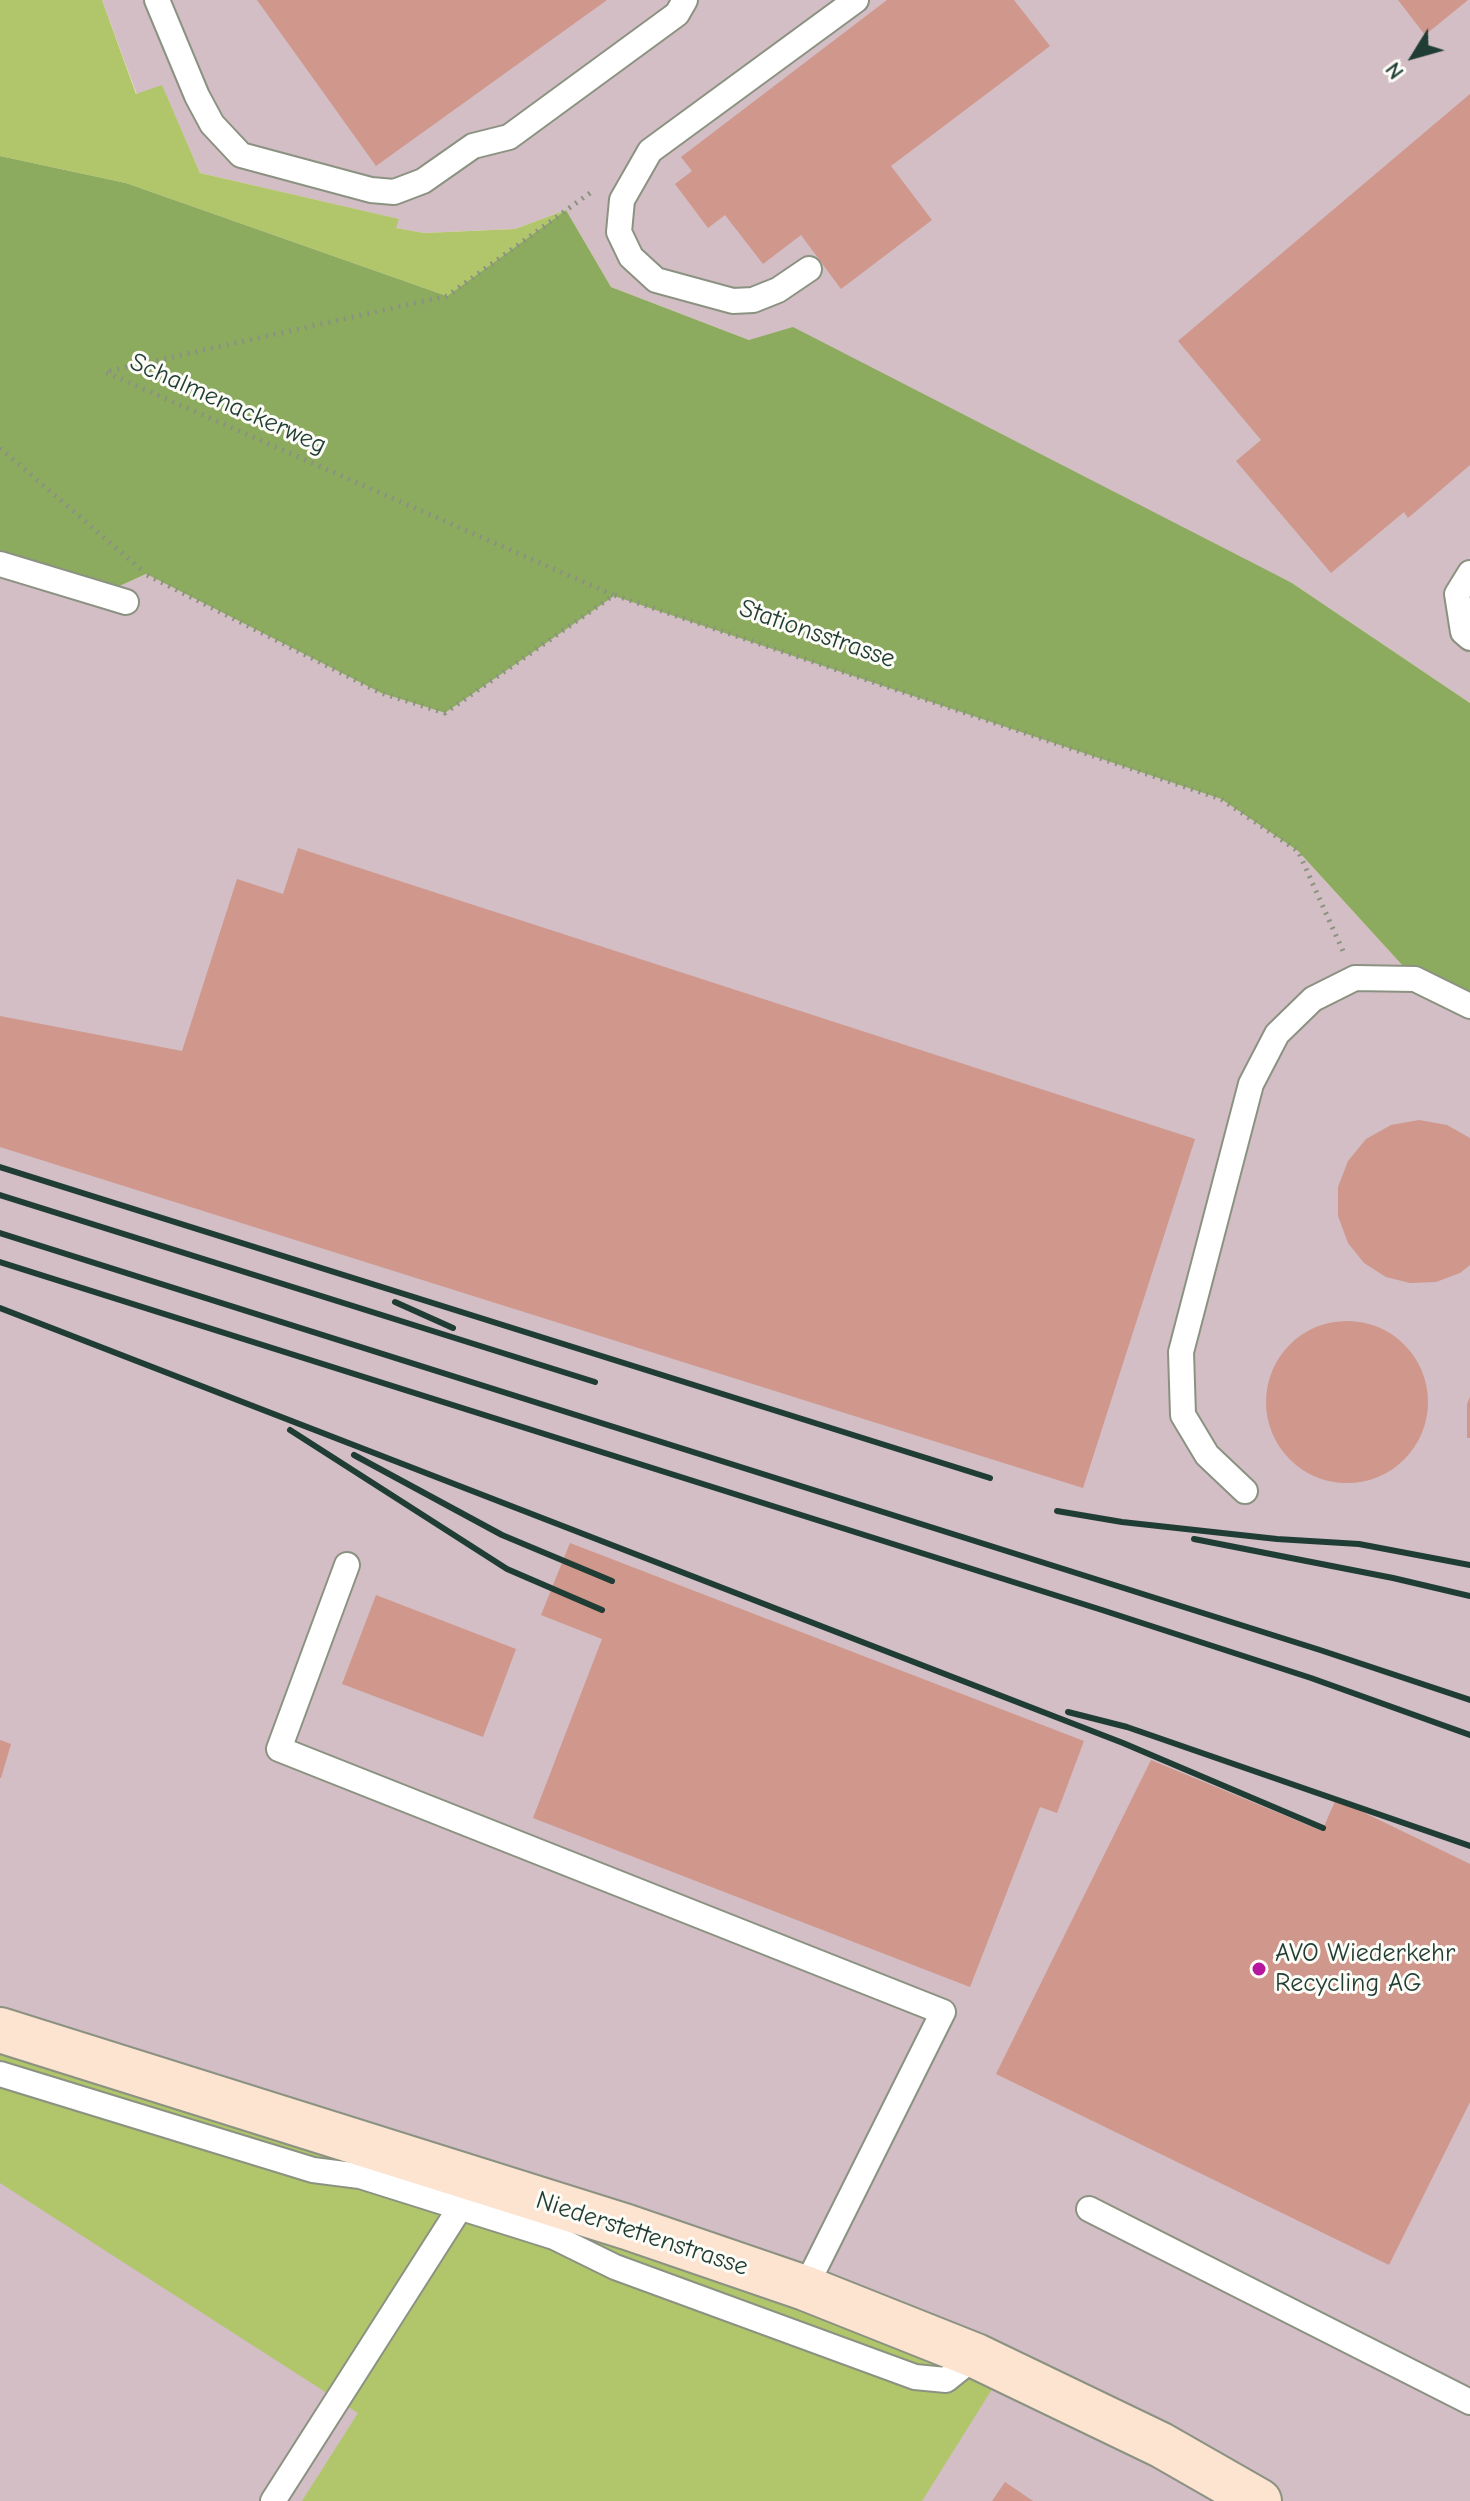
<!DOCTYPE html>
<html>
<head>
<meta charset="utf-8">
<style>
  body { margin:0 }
  #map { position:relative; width:1470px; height:2501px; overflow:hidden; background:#f7e6d1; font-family:"Comic Neue",sans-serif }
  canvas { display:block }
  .north { position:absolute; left:1374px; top:16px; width:80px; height:80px; -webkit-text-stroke:6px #fdfcf7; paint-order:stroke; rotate:233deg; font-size:22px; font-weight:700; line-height:32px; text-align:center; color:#1f3d34 }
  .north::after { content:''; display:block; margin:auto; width:28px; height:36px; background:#1f3d34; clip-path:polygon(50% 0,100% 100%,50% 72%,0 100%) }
</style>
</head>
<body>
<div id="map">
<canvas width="1470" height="2501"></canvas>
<div class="north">N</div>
</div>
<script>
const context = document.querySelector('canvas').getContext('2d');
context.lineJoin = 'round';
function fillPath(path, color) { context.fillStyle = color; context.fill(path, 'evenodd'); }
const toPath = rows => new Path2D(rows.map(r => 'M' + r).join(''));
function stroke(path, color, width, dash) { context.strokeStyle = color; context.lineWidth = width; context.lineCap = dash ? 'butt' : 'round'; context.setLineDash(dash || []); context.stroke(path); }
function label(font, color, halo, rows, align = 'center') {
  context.font = font + ' "Comic Neue",sans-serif'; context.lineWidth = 6; context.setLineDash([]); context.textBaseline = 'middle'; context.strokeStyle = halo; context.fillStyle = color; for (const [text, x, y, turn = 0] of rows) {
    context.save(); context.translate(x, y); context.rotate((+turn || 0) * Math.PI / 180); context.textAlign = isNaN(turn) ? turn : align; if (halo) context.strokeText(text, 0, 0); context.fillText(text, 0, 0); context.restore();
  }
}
fillPath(toPath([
  [102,0,1470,0,1470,703,1292,583,749,340,611,287,566,210,515,229,424,233,395,228,398,219,200,173,162,86,137,95],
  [0,564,102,594,146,574,381,693,445,713,614,595,1221,799,1298,851,1415,979,1470,1006,1470,2501,0,2501]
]), '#d2bec4');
fillPath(toPath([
  [0,0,102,0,136,94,162,85,200,173,399,219,396,228,424,233,515,229,566,210,447,296,126,183,0,156],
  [0,2030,1004,2370,922,2501,302,2501,358,2413,0,2183]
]), '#b1c66b');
fillPath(toPath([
  [0,156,126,183,447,296,566,210,611,287,749,340,793,327,1292,583,1470,703,1470,999,1403,966,1298,851,1221,799,614,596,445,713,381,693,146,574,102,594,0,565]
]), '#8cab5f');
fillPath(toPath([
  [257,0,607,0,376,166],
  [887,0,1014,0,1050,46,891,166,932,220,841,289,801,235,763,264,725,215,708,228,675,184,692,171,681,157],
  [1398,0,1468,0,1425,35],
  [1470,94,1470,465,1408,518,1404,512,1331,573,1236,461,1261,440,1178,341],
  [298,848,1195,1139,1083,1488,0,1147,0,1016,182,1051,237,879,283,894],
  [1419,1120,1447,1125,1470,1138,1470,1265,1460,1273,1436,1282,1410,1283,1386,1277,1364,1263,1348,1243,1338,1216,1338,1187,1348,1161,1366,1139,1391,1125],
  '1266 1402a81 81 0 1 1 162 0a81 81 0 1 1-162 0Z',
  [1470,1397,1470,1438,1467,1438,1467,1404],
  [570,1543,1084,1741,1057,1813,1040,1807,970,1987,533,1818,602,1639,541,1615],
  [376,1595,516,1649,483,1737,342,1684],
  [0,1740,11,1744,1,1778,0,1778],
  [1151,1760,1322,1831,1336,1799,1470,1864,1470,2102,1389,2265,996,2074],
  [1005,2482,1033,2501,992,2501]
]), '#d0978c');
const lane = toPath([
  [157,0,197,96,212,124,241,155,371,190,394,192,423,181,473,146,509,137,677,14,685,0],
  [809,269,778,290,753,300,733,301,656,280,631,257,619,232,622,200,650,151,856,0],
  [0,564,126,602],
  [1470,573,1457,594,1463,632,1470,638],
  [1245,1491,1207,1455,1183,1415,1181,1352,1251,1084,1277,1034,1313,999,1355,978,1415,979,1470,1006],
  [347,1565,279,1749,943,2012,805,2288],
  [0,2074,313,2170,360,2176,554,2237,615,2267,915,2377,946,2380,976,2356],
  [1089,2209,1470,2402],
  [273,2501,456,2214,463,2194]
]);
const secondary = toPath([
  [0,2030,627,2227,805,2288,976,2356,1161,2445,1259,2501]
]);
stroke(lane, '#8b9282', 28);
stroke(secondary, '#8b9282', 48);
stroke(toPath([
  [590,193,447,296,105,372,613,595],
  [0,448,145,573],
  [147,575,381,693,445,713,614,595,1221,799,1298,851,1343,951]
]), '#8b9282', 5, [2, 6]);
stroke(lane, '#fff', 24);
stroke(secondary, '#fde4d1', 44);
stroke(toPath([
  [0,1167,990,1478],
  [0,1195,595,1382],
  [0,1233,1320,1650,1470,1700],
  [0,1262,1102,1610,1311,1678,1470,1735],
  [395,1302,453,1328],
  [0,1308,1123,1743,1323,1828],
  [290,1430,507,1569,602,1610],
  [354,1455,502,1535,612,1581],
  [1057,1511,1122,1522,1277,1539,1359,1544,1470,1565],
  [1194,1539,1393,1578,1470,1596],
  [1068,1712,1127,1727,1470,1846]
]), '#1f3d34', 6);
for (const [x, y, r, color] of [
  [1259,1969,8,"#b5179e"]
]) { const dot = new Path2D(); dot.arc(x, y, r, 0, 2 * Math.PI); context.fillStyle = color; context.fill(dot); stroke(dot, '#fdfcf7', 3); }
label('26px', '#1f3d34', '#fdfcf7', [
  ["Schalmenackerweg",228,404,24],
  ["Stationsstrasse",817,634,19],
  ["Niederstettenstrasse",642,2234,18]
]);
label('26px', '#1f3d34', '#fdfcf7', [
  ["AVO Wiederkehr",1275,1954],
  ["Recycling AG",1275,1984]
], 'left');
</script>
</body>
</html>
